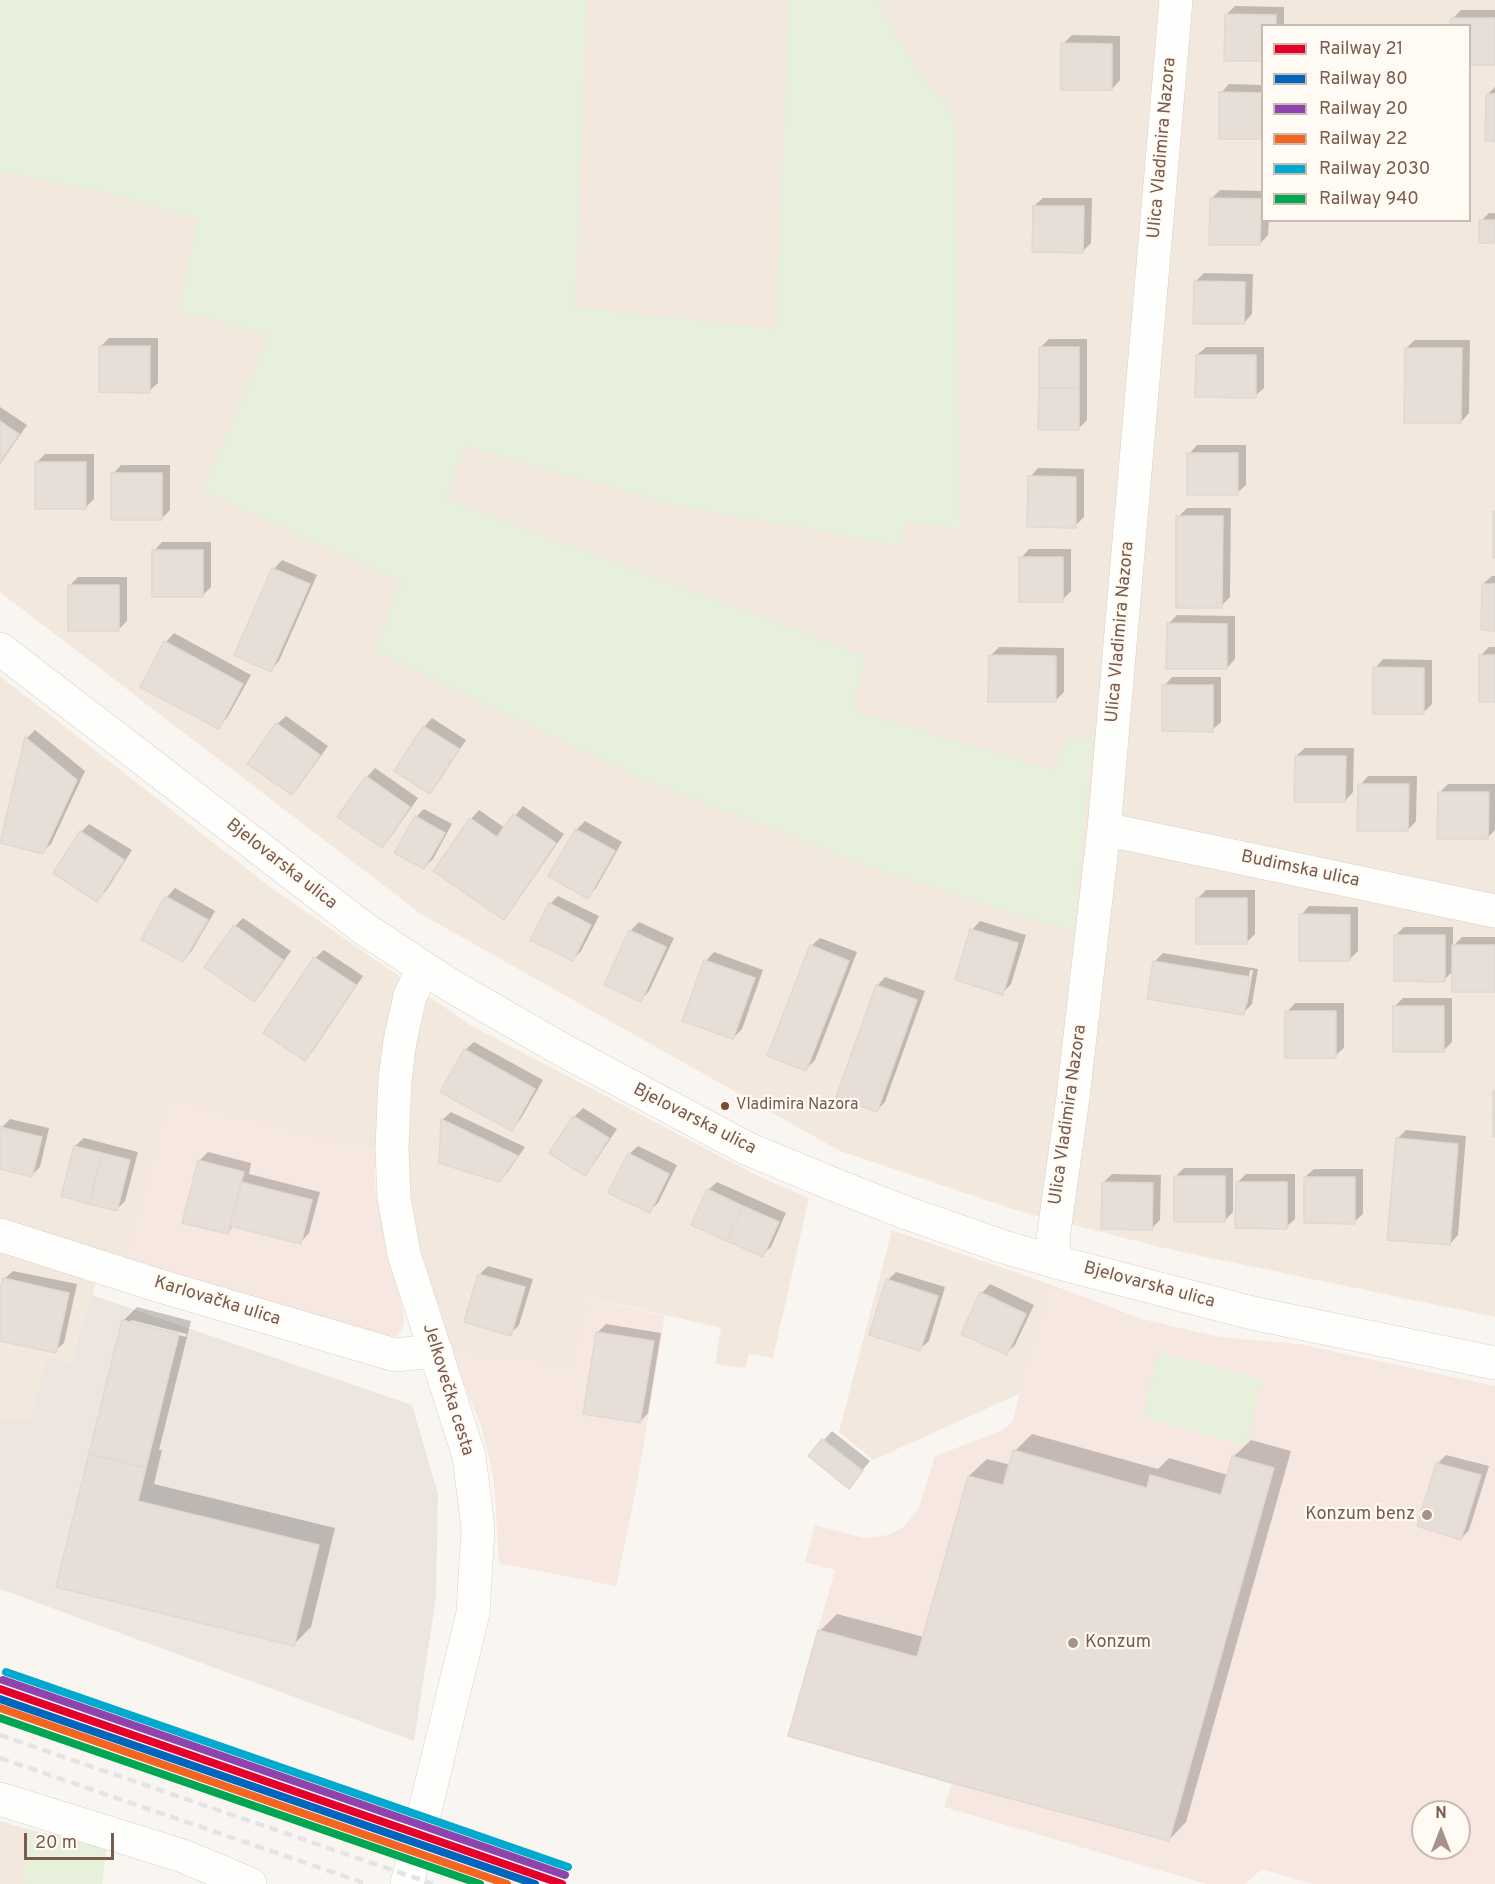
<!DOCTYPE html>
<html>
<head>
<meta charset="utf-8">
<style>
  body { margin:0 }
  #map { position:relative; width:1495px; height:1884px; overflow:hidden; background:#f9f5f0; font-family:Overpass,sans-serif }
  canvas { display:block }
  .legend { position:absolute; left:1261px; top:24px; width:210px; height:198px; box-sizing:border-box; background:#fffaf3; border:2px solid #cabbb1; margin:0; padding:8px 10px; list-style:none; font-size:18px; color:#7a5c4d }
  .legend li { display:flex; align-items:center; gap:12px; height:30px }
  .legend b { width:30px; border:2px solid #cabbb1 }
  .north { position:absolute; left:1411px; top:1800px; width:60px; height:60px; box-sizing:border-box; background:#fffaf3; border:2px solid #cabbb1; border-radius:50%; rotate:0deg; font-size:16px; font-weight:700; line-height:24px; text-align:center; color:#7a5c4d }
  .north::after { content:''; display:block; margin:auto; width:21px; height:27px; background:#a69286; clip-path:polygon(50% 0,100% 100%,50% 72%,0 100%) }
  .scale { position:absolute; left:24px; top:1833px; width:90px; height:27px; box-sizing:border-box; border:3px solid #7a5c4d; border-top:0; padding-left:8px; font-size:18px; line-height:21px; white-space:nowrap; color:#7a5c4d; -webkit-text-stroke:4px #fffaf3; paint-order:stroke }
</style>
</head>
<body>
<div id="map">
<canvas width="1495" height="1884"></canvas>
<ul class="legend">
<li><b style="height:8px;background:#e4002b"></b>Railway 21</li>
<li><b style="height:8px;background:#0065bd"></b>Railway 80</li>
<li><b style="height:8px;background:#8e44ad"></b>Railway 20</li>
<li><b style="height:8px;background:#f26522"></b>Railway 22</li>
<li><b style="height:8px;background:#00a9ce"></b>Railway 2030</li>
<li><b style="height:8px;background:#00a651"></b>Railway 940</li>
</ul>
<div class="north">N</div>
<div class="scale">20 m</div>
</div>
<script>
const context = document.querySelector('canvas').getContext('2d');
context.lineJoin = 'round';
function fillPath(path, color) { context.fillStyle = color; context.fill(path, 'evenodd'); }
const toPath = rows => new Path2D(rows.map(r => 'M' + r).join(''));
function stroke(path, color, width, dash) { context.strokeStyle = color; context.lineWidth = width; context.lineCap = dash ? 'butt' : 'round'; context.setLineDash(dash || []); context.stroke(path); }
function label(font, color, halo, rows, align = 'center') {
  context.font = font + ' Overpass,sans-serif'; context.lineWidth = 4.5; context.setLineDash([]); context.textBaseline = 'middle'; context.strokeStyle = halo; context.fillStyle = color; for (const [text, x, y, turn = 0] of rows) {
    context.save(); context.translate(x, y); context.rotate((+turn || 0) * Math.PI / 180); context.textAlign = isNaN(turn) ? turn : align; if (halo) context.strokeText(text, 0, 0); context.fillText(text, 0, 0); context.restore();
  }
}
fillPath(toPath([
  [0,0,1495,0,1495,1317,1168,1249,1025,1213,840,1151,421,914,0,592],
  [1262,26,1470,26,1470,220,1262,220],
  [0,676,270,887,470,1025,758,1176,809,1198,773,1358,749,1354,745,1368,715,1364,721,1328,587,1297,572,1368,451,1352,415,1242,406,1159,330,1140,124,1260,105,1254,71,1362,47,1359,30,1422,0,1420],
  [892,1230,1052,1285,1019,1394,873,1460,839,1432],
  [0,1821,30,1830,25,1884,0,1884]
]), '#f2e8de');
fillPath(toPath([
  [169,1097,376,1152,375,1186,404,1317,403,1327,398,1334,391,1339,124,1260],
  [1052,1285,1142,1319,1219,1337,1299,1344,1495,1386,1495,1884,1313,1884,1262,1869,1245,1884,1207,1884,944,1807,952,1783,788,1736,835,1570,805,1562,815,1525,864,1538,889,1535,903,1527,918,1510,935,1456,1001,1431,1013,1422,1019,1394],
  [1423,1812,1459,1812,1459,1848,1423,1848],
  [586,1297,665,1316,636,1490,616,1586,499,1563,494,1482,488,1453,481,1426,451,1352,571,1368]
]), '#f6e8e1');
fillPath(toPath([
  [92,1295,412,1405,438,1494,436,1597,414,1741,0,1589,0,1419,30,1421,47,1358,71,1362]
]), '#ede5e0');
fillPath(toPath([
  [0,0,587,0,575,307,776,329,789,0,875,0,919,71,955,118,960,529,907,521,899,546,675,505,466,447,445,499,865,656,852,710,1054,770,1069,736,1092,739,1074,932,883,872,633,775,375,651,401,582,203,491,269,336,179,310,198,218,89,189,0,172],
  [1159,1352,1263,1380,1246,1445,1142,1417],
  [30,1830,107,1845,102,1884,25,1884]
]), '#e7f0db');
fillPath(toPath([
  [1235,6,1284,7,1284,26,1262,26,1262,60,1226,60,1226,15],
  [1461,10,1495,10,1495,63,1470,63,1470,26,1452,19],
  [1072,35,1120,36,1120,80,1112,89,1063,44],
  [1229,84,1262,85,1262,138,1220,138,1221,93],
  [1495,87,1495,139,1487,95],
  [1220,190,1262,191,1262,220,1269,220,1268,235,1260,244,1211,199],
  [1043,198,1092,198,1091,243,1083,251,1034,206],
  [1489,213,1495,213,1495,241,1481,221],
  [1204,273,1253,274,1252,314,1244,323,1195,282],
  [109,338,158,338,158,383,149,391,101,346],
  [1049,339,1087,339,1087,420,1078,429,1041,347],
  [1415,340,1470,340,1469,413,1461,422,1406,348],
  [1206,347,1264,347,1264,388,1255,396,1197,355],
  [0,407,27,425,0,464],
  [1197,445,1246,445,1246,485,1237,493,1189,454],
  [45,454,94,454,94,499,85,508,36,463],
  [121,465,170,465,170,510,161,519,113,474],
  [1038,468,1084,469,1084,517,1075,526,1030,477],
  [1187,508,1231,508,1230,597,1221,606,1178,517],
  [162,542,211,542,211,587,202,596,154,551],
  [1029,549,1071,549,1071,591,1062,600,1021,558],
  [282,560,317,575,279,661,271,670,236,654,274,569],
  [1492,576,1495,576,1495,629,1483,584],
  [78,577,127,577,127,621,118,630,70,585],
  [1177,615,1235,616,1235,659,1227,668,1168,624],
  [174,633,251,675,227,718,218,727,142,686,166,642],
  [999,647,1064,648,1064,692,1055,701,990,656],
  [1489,647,1495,647,1495,700,1480,656],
  [1383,659,1432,660,1432,704,1423,713,1375,668],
  [1172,677,1221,677,1221,722,1212,730,1164,686],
  [286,716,328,746,300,785,292,793,277,724],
  [432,718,466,740,438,783,430,792,424,727],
  [35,730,85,771,51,844,42,852,1,842,27,738],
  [1305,748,1354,748,1353,792,1345,801,1296,756],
  [375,768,418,798,390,838,381,846,367,777],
  [1368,776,1417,776,1416,821,1408,830,1360,785],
  [1448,784,1495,784,1495,830,1488,837,1439,793],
  [523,806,564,834,512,909,504,918,471,819,479,810,505,828],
  [424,809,452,824,433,859,424,868,416,817],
  [585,821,622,842,596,888,588,897,550,876,576,830],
  [89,824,132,850,106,891,97,900,81,832],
  [175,888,215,911,191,952,183,961,143,938,167,897],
  [1206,890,1255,890,1255,934,1246,943,1198,898],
  [558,896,599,916,581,951,572,960,550,904],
  [1309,906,1358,907,1358,951,1349,960,1301,915],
  [243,918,291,951,262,992,254,1000,235,926],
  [980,921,1026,935,1011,984,1003,993,972,930],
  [639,922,674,938,649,991,641,1000,630,931],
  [1404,927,1453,927,1453,946,1462,937,1495,937,1495,991,1453,971,1444,980,1396,935],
  [820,938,857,952,815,1060,806,1069,811,946],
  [324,950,363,976,313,1051,305,1059,315,958],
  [714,952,763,970,742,1029,733,1038,706,961],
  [1163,953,1258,969,1252,1004,1243,1013,1154,962],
  [1250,970,1253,970,1247,1005,1244,1005],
  [885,977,925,991,885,1102,877,1110,877,986],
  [1403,998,1452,998,1452,1042,1443,1051,1395,1006],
  [1295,1003,1344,1003,1344,1048,1335,1056,1287,1012],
  [474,1042,543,1080,520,1120,512,1129,465,1050],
  [583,1108,617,1129,593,1165,585,1174,551,1153,574,1117],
  [451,1112,525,1147,508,1172,499,1180,442,1120],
  [10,1119,49,1128,40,1167,32,1175,0,1168,0,1134,1,1128],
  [1406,1130,1466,1136,1458,1235,1450,1244,1397,1139],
  [84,1138,138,1152,125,1201,116,1210,75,1146],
  [638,1146,677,1165,658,1203,649,1211,629,1154],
  [208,1152,251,1163,249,1174,320,1192,309,1233,301,1242,234,1225,227,1233,199,1161],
  [1184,1168,1233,1168,1233,1212,1224,1221,1176,1176],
  [1314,1169,1363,1169,1363,1214,1354,1222,1305,1177],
  [1112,1174,1161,1175,1160,1220,1152,1228,1103,1183],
  [1246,1174,1295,1174,1295,1219,1286,1227,1237,1183],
  [717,1182,786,1213,771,1247,762,1255,708,1190],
  [488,1266,533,1279,519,1325,510,1334,479,1275],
  [13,1271,77,1284,64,1343,55,1351,0,1339,0,1297,4,1279],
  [896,1272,945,1287,929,1341,920,1349,888,1280],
  [990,1284,1034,1305,1015,1345,1006,1354,963,1333,982,1293],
  [137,1307,191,1321,159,1450,162,1450,154,1484,335,1528,311,1627,294,1644,58,1586,124,1320],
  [131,1320,187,1334,186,1337,131,1323],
  [606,1324,661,1333,648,1413,640,1422,598,1332],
  [832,1431,870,1461,849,1487,810,1456],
  [1032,1434,1158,1469,1169,1458,1228,1475,1233,1457,1251,1440,1291,1451,1186,1822,1169,1840,820,1631,837,1614,924,1637,969,1476,987,1459,1011,1465,1015,1451],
  [1446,1455,1489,1466,1469,1530,1461,1539,1437,1464]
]), '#0003');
const building = toPath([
  [1225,14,1276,15,1276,26,1262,26,1262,61,1224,61,1225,14],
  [1451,18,1495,18,1495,65,1470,65,1470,26,1450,26,1451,18],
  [1061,43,1112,44,1112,90,1061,90,1061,43],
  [1219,92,1262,93,1262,139,1219,139,1219,92],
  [1486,94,1495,94,1495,141,1485,141,1486,94],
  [1210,198,1261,199,1260,245,1209,245,1210,198],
  [1033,206,1084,206,1083,253,1032,252,1033,206],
  [1479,220,1495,220,1495,243,1479,243,1479,220],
  [1194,281,1245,282,1244,324,1193,324,1194,281],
  [99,346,150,346,150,393,99,392,99,346],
  [1039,347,1079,347,1079,388,1039,388,1039,347],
  [1405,348,1462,348,1461,423,1404,423,1405,348],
  [1196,355,1256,355,1256,398,1195,397,1196,355],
  [1039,388,1079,388,1079,430,1038,430,1039,388],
  [0,421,19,434,0,462,0,421],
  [1187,453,1238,453,1238,495,1187,495,1187,453],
  [35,462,86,462,86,509,35,509,35,462],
  [111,473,162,473,162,520,111,520,111,473],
  [1028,476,1076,477,1076,528,1027,527,1028,476],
  [1493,511,1495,511,1495,558,1493,558,1493,511],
  [1176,516,1223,516,1222,608,1176,608,1176,516],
  [152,550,203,550,203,597,152,597,152,550],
  [1019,557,1063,557,1063,602,1019,602,1019,557],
  [272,568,310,584,271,672,234,655,272,568],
  [1482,584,1495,584,1495,631,1481,630,1482,584],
  [68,585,119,585,119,631,68,631,68,585],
  [1167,623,1227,624,1227,669,1166,669,1167,623],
  [164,641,243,684,219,729,140,687,164,641],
  [989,655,1056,656,1056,702,988,702,989,655],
  [1479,655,1495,655,1495,702,1479,702,1479,655],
  [1373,667,1424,668,1424,714,1373,714,1373,667],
  [1162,685,1213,685,1213,732,1162,731,1162,685],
  [276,723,320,755,292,795,247,764,276,723],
  [423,726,459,749,430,794,394,771,423,726],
  [25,737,77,780,43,854,0,843,25,737],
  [1295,756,1346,756,1345,802,1294,802,1295,756],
  [366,776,410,807,382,848,337,817,366,776],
  [1358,784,1409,784,1408,831,1357,831,1358,784],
  [1438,792,1489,792,1488,839,1437,839,1438,792],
  [513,814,556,843,504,920,433,871,470,818,497,837,513,814],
  [415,816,445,833,424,869,394,853,415,816],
  [575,829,615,851,588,899,548,876,575,829],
  [80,831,124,860,97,902,53,873,80,831],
  [165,896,208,920,183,962,141,939,165,896],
  [1196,898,1247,898,1247,944,1196,944,1196,898],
  [549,903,591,925,573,961,530,940,549,903],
  [1299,914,1350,915,1350,961,1299,961,1299,914],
  [234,925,283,960,254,1002,204,967,234,925],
  [970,929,1018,943,1003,995,955,980,970,929],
  [629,930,666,947,641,1002,604,985,629,930],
  [1394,935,1445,935,1445,982,1394,981,1394,935],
  [810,945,849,961,806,1071,767,1056,810,945],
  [1452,945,1495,945,1495,992,1452,992,1452,945],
  [314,957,356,985,305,1061,263,1033,314,957],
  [704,960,755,978,733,1039,682,1021,704,960],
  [1153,961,1250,977,1244,1015,1147,999,1153,961],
  [876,985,917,1000,877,1112,836,1097,876,985],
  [1393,1006,1444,1006,1444,1052,1393,1052,1393,1006],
  [1285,1011,1336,1011,1336,1058,1285,1058,1285,1011],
  [464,1049,535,1089,512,1131,440,1092,464,1049],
  [1493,1091,1495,1091,1495,1137,1493,1137,1493,1091],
  [573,1116,609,1138,585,1176,549,1153,573,1116],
  [441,1119,518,1156,499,1182,439,1163,441,1119],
  [0,1127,42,1137,32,1177,0,1169,0,1127],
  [1396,1138,1458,1144,1450,1245,1387,1240,1396,1138],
  [74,1146,102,1153,89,1204,61,1196,74,1146],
  [102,1153,130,1160,117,1211,89,1204,102,1153],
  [628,1153,669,1174,650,1213,608,1193,628,1153],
  [198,1160,244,1172,228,1234,182,1223,198,1160],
  [1174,1176,1225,1176,1225,1222,1174,1222,1174,1176],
  [1304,1177,1355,1177,1355,1224,1304,1223,1304,1177],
  [241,1182,312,1200,301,1244,230,1226,241,1182],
  [1102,1182,1153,1183,1152,1230,1101,1229,1102,1182],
  [1236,1182,1287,1182,1287,1229,1235,1228,1236,1182],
  [707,1189,743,1206,727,1241,691,1225,707,1189],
  [743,1206,779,1222,763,1257,727,1241,743,1206],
  [478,1274,525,1287,511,1336,464,1322,478,1274],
  [3,1278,69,1293,56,1353,0,1341,0,1290,3,1278],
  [886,1279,938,1296,920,1351,869,1335,886,1279],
  [980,1292,1026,1314,1007,1355,961,1334,980,1292],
  [122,1320,179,1334,146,1468,89,1454,122,1320],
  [596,1332,654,1341,640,1423,583,1414,596,1332],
  [822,1439,863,1471,849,1489,808,1456,822,1439],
  [1013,1450,1147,1488,1150,1475,1221,1495,1232,1456,1274,1468,1169,1841,952,1783,788,1736,818,1630,917,1657,968,1476,1003,1485,1013,1450],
  [89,1454,146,1468,138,1501,319,1545,294,1646,56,1587,89,1454],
  [1436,1463,1481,1475,1461,1540,1417,1526,1436,1463]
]);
fillPath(building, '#e6ded7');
stroke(building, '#e2d8d2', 1.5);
const street = toPath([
  [1104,829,1495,911],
  [0,1235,160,1286,395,1355,436,1351],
  [1056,1262,1053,1239,1073,1097,1104,829,1176,0],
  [0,1799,183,1856,250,1884]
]);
const secondary = toPath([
  [0,649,366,930,450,985,559,1048,748,1149,840,1187,904,1212,1004,1247,1056,1262,1252,1313,1495,1363],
  [407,1884,473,1613,478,1528,469,1456,404,1254,394,1198,392,1148,395,1080,400,1041,410,996,424,968]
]);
stroke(street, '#d7d1cb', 34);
stroke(secondary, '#d9d2cb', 34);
stroke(street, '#fefefd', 33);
stroke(secondary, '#fefefd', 33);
stroke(toPath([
  [0,1735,433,1884],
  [0,1758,367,1884]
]), '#e6e3e7', 4.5, [9, 6]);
stroke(toPath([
  [0,1689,562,1884]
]), '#e4002b', 8);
stroke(toPath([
  [0,1699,535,1884]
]), '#0065bd', 8);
stroke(toPath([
  [3,1680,565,1875]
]), '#8e44ad', 8);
stroke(toPath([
  [0,1708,507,1884]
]), '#f26522', 8);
stroke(toPath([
  [6,1672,568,1867]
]), '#00a9ce', 8);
stroke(toPath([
  [0,1718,480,1884]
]), '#00a651', 8);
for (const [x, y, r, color] of [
  [725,1106,5,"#7a4b2a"],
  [1427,1515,6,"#a69286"],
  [1073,1643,6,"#a69286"]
]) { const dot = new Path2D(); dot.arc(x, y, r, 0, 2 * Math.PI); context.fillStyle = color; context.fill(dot); stroke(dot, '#fffaf3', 2); }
label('16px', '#7a5c4d', '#fffaf3', [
  ["Vladimira Nazora",736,1106]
], 'left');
label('18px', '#7a5c4d', '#fffaf3', [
  ["Ulica Vladimira Nazora",1163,148,-85],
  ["Ulica Vladimira Nazora",1121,632,-85],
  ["Bjelovarska ulica",281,865,38],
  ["Budimska ulica",1300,870,12],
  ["Ulica Vladimira Nazora",1069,1115,-82],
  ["Bjelovarska ulica",694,1120,27],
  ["Bjelovarska ulica",1149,1286,15],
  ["Karlovačka ulica",217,1302,17],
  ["Jelkovečka cesta",447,1390,73]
]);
label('18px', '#7a5c4d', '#fffaf3', [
  ["Konzum benz",1415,1515],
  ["Konzum",1085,1643,"left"]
], 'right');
</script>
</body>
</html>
